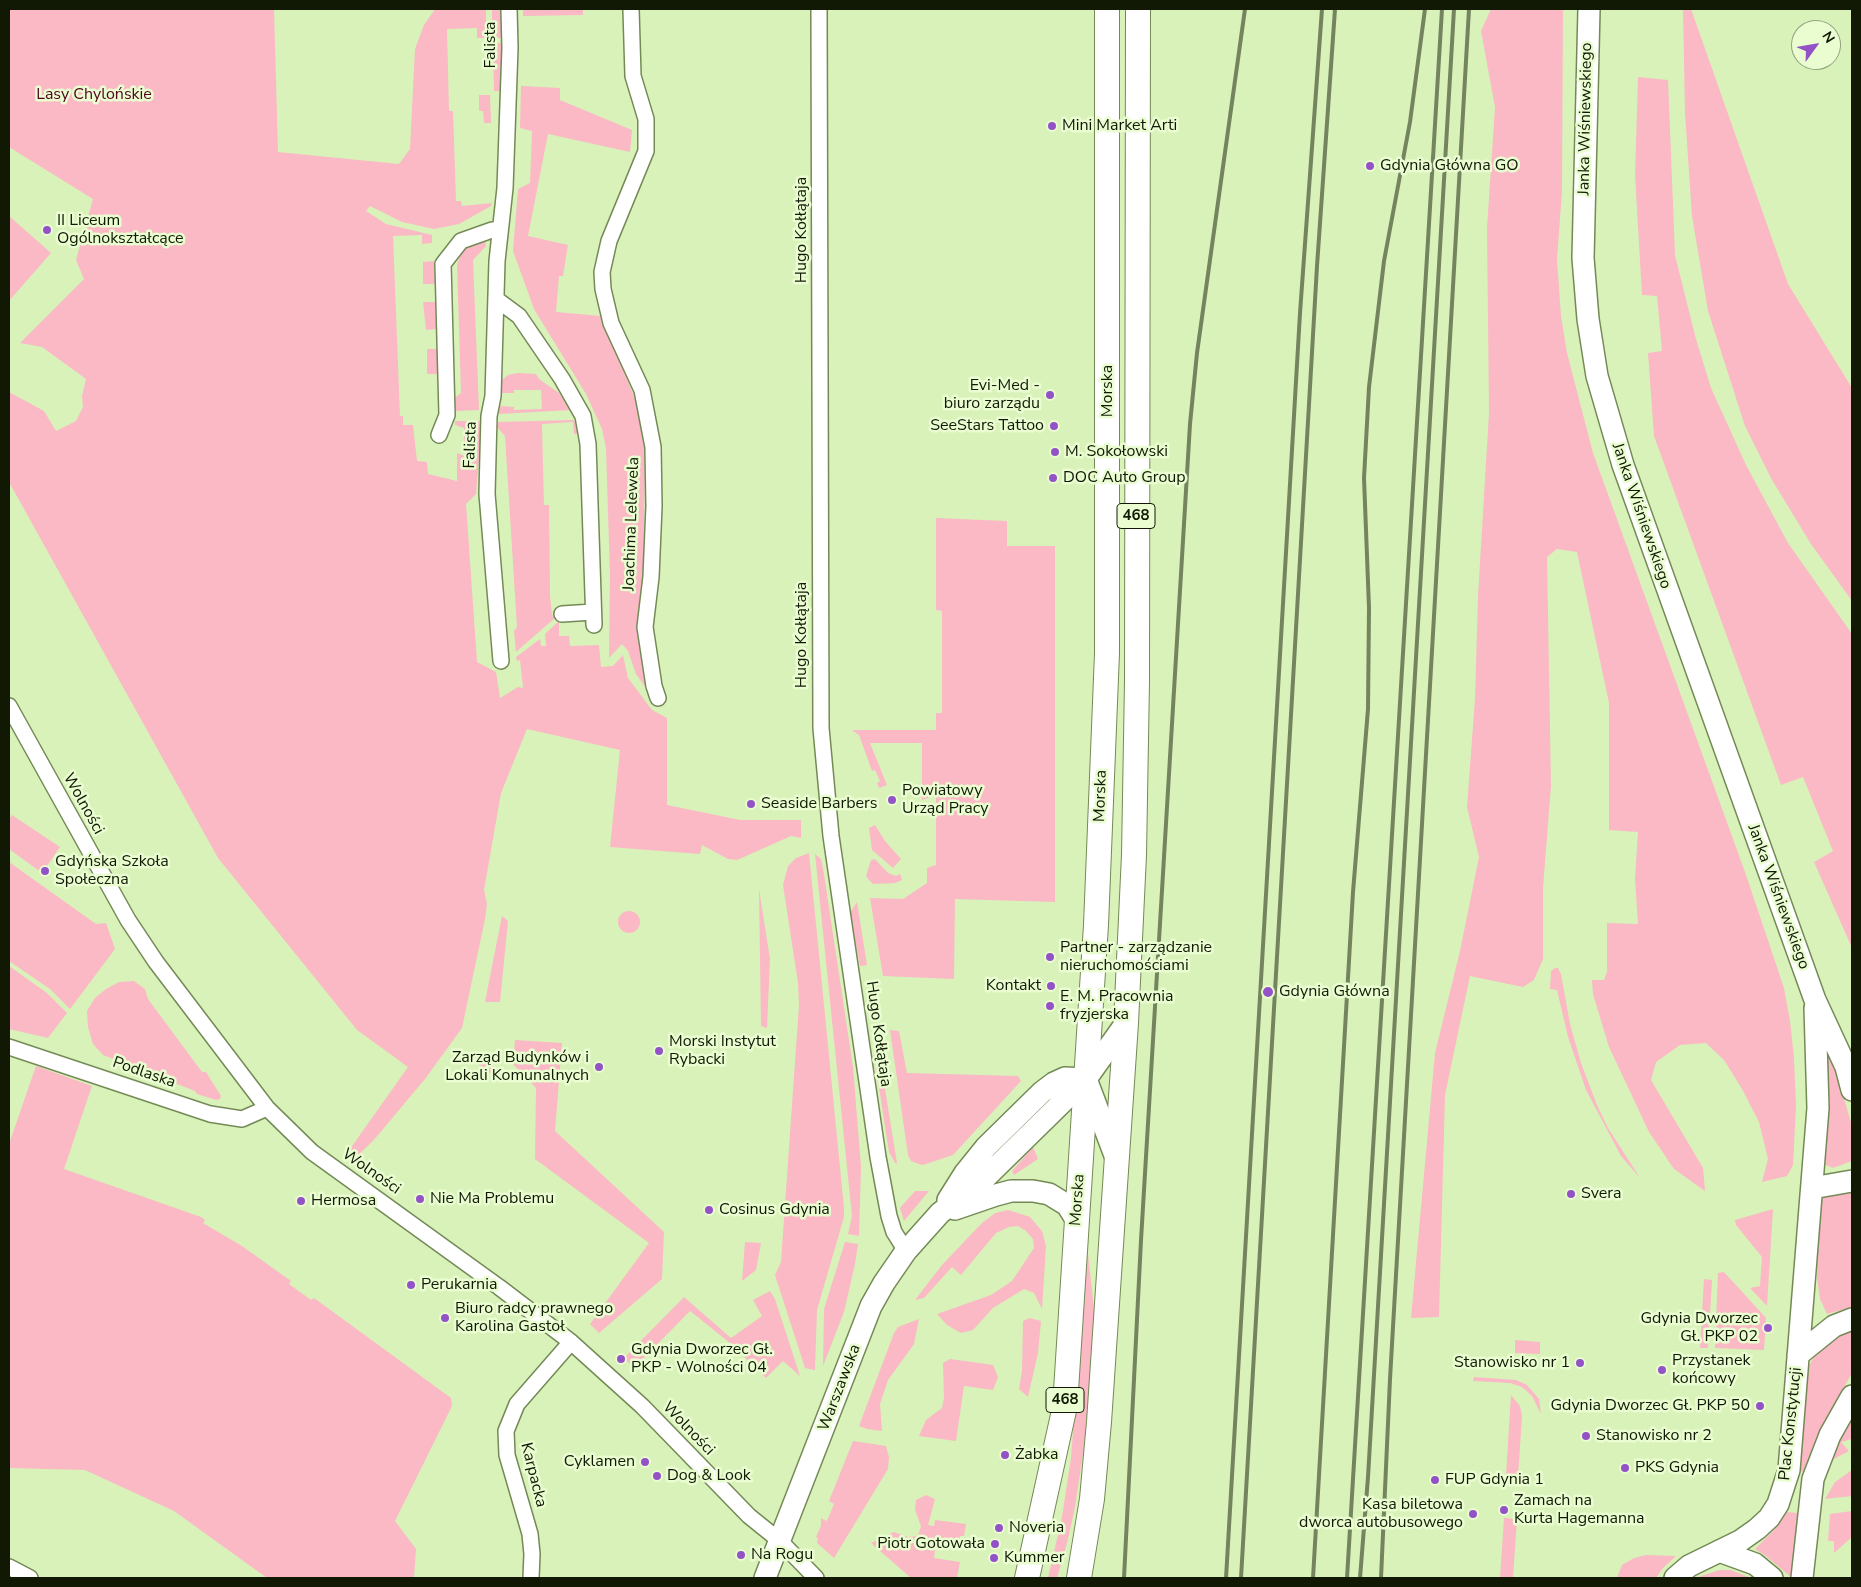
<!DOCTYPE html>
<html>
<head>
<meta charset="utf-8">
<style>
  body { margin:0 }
  #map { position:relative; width:1861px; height:1587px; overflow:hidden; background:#d9f2ba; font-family:"Nunito Sans",sans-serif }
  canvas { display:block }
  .frame { position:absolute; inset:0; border:10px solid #111905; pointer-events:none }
  .north { position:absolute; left:1791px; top:20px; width:50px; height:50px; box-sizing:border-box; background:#e9fdd1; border:1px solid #93a27f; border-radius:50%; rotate:58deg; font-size:14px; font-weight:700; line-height:20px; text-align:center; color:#111905 }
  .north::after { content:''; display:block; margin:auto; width:18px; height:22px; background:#9452c7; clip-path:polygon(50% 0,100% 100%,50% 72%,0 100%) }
</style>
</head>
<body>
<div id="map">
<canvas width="1861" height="1587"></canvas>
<div class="frame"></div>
<div class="north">N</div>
</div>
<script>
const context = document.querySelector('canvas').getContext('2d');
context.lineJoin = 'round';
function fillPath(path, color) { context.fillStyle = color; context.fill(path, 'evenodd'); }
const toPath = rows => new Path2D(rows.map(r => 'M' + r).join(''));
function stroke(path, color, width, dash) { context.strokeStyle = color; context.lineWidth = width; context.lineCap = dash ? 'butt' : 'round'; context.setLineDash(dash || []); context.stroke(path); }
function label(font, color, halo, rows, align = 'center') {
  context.font = font + ' "Nunito Sans",sans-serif'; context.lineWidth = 5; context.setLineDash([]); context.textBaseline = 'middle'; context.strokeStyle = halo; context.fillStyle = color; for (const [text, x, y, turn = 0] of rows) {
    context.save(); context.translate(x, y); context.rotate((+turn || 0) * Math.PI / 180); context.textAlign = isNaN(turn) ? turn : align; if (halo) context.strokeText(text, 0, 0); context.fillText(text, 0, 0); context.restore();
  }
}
fillPath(toPath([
  [9,9,274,9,278,152,399,164,410,149,415,49,424,25,435,9,486,9,486,38,477,38,477,28,447,29,449,111,453,111,456,201,461,201,462,206,492,203,491,206,459,224,434,229,402,222,370,206,366,211,386,224,432,235,432,243,422,244,422,235,393,236,400,416,403,416,403,425,413,425,417,461,427,462,428,474,457,481,457,453,464,456,464,428,455,425,455,421,479,421,482,424,476,494,466,504,477,662,496,672,500,698,518,687,523,688,520,660,517,661,516,657,540,639,541,646,546,646,545,634,559,621,559,636,569,636,570,646,599,645,601,667,613,666,623,655,628,678,652,710,667,718,667,805,740,820,801,820,801,838,791,836,737,860,728,859,702,845,700,854,610,847,620,750,527,729,501,793,484,890,487,904,485,919,462,1028,425,1079,373,1141,358,1155,350,1149,408,1067,357,1030,218,858,9,482,9,392,44,411,56,431,76,421,83,407,82,396,86,379,42,347,20,343,84,279,76,260,93,199,9,147],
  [492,9,501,9,504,38,492,38],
  [523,9,583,9,583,15,523,16],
  [1491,9,1563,9,1562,192,1557,259,1561,316,1567,353,1593,453,1745,872,1784,988,1790,1021,1794,1058,1796,1106,1793,1165,1787,1176,1762,1182,1768,1159,1759,1122,1742,1089,1724,1060,1706,1043,1680,1045,1656,1062,1651,1080,1703,1168,1705,1191,1674,1169,1649,1132,1609,1047,1593,994,1592,980,1604,980,1607,972,1607,923,1638,924,1635,879,1638,832,1609,830,1609,703,1577,552,1557,549,1547,557,1551,786,1543,888,1543,959,1534,980,1523,987,1470,976,1445,1095,1439,1317,1411,1318,1435,1053,1460,951,1479,857,1467,807,1475,699,1478,596,1489,413,1487,228,1495,107,1481,31],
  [1683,9,1691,9,1788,284,1852,388,1852,601,1811,544,1772,480,1745,426,1708,311,1692,216,1685,113],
  [493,43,504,43,503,91,494,91],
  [1638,77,1668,80,1675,255,1696,339,1711,388,1746,465,1788,543,1852,634,1852,948,1814,862,1833,851,1803,777,1781,785,1654,436,1648,353,1662,351,1657,296,1642,295,1635,175],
  [521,86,560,88,560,100,632,130,630,152,548,134,528,236,568,245,563,276,559,276,556,312,601,316,636,401,645,453,643,591,649,685,646,688,636,674,628,651,622,644,609,658,610,576,606,448,602,429,586,394,534,309,513,251,518,189,530,183,532,131,520,128],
  [479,95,490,95,491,123,484,123,483,111,479,111],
  [9,216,51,253,9,301],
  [485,240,486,246,473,260,479,410,455,411,453,399,461,393,457,265,463,248],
  [434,261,435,284,423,284,423,262],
  [423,302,435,302,436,329,426,330],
  [427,349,437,349,438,374,427,374],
  [518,373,536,374,539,379,559,393,570,410,499,414,499,406,514,407,514,410,542,409,541,390,514,390,514,393,501,393,502,380,508,375],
  [574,420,579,434,574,434,573,422,542,424,544,505,549,505,550,596,552,615,556,617,516,652,514,631,517,627,505,436,497,427,498,422],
  [936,518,1007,521,1007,546,1055,546,1055,902,955,899,954,979,883,976,870,898,903,899,927,883,927,868,936,865,936,795,922,800,922,743,870,743,887,785,879,788,877,783,880,781,875,770,872,771,859,735,852,730,936,730,936,713,942,713,942,611,936,610],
  [12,815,60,847,42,873,9,849,9,820],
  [875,825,885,841,901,859,893,868,872,850,869,828],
  [809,853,844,1208,844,1217,817,1310,815,1370,805,1368,775,1275,781,1262,799,1005,798,983,783,885,788,866,796,858],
  [815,854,821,859,823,868,853,1067,861,1167,859,1236,848,1234,852,1216],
  [875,859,888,873,896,876,900,874,902,880,895,883,873,884,869,880,866,876,871,860],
  [9,862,96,924,106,923,115,949,70,1009,50,989,9,961],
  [759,889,770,959,767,1028,761,1026],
  [857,902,867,965,860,966,851,919,851,911],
  '618 922a11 11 0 1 1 22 0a11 11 0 1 1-22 0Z',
  [502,916,508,921,500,1002,485,1002],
  [9,966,47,993,67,1013,48,1038,9,1029],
  [1555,968,1558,968,1561,974,1570,1024,1581,1063,1597,1105,1608,1128,1640,1178,1621,1156,1586,1090,1568,1037,1557,990,1550,989,1551,971],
  [134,981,145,989,148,999,202,1072,206,1072,221,1096,220,1099,216,1100,197,1094,195,1091,103,1055,93,1044,88,1027,87,1011,95,998,106,989,119,982],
  [890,1030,899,1031,907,1073,1018,1076,1021,1081,953,1155,923,1165,919,1164,911,1161,908,1155],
  [1821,1031,1834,1064,1852,1126,1852,1161,1833,1168,1823,1164],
  [515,1040,562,1043,555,1131,664,1232,662,1279,599,1333,590,1324,649,1243,535,1159,536,1088,513,1064],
  [879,1052,897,1163,895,1163,889,1152,874,1055],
  [478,1053,491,1060,499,1080,469,1057],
  [36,1066,92,1086,64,1169,201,1217,205,1220,203,1223,242,1246,291,1281,289,1284,311,1300,314,1298,451,1398,452,1406,395,1521,416,1549,414,1578,267,1578,174,1511,85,1470,9,1468,9,1144],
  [1033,1147,1038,1159,1014,1175,1012,1171],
  [1852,1189,1852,1307,1827,1314,1820,1299,1817,1278,1816,1243,1820,1198,1822,1195],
  [915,1191,929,1191,904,1221,900,1208],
  [1773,1209,1768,1290,1767,1306,1750,1288,1760,1286,1762,1257,1736,1225,1735,1220],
  [1008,1210,1030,1217,1042,1231,1046,1246,1042,1309,1034,1293,1024,1289,993,1308,973,1330,961,1333,947,1325,937,1314,991,1295,1012,1281,1034,1248,1033,1239,1026,1231,1018,1226,1009,1227,996,1233,961,1275,952,1267,924,1298,915,1300,942,1265,982,1223,995,1213],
  [745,1242,761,1243,756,1270,742,1281],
  [845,1242,858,1244,855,1264,844,1312,823,1366,824,1309],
  [1087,1245,1095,1319,1085,1440,1075,1507,1067,1543,1057,1578,1048,1578,1062,1517,1071,1458],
  [1724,1272,1766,1318,1764,1350,1715,1348,1718,1273],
  [1704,1279,1712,1280,1708,1348,1700,1348],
  [770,1291,775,1299,800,1376,783,1361,766,1378,730,1343,690,1311,634,1368,624,1358,684,1297,731,1338,762,1316,753,1300],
  [1030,1318,1041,1321,1038,1353,1028,1397,1019,1389,1022,1371,1023,1321],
  [919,1319,914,1344,888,1380,880,1404,882,1431,867,1429,859,1426,894,1333,898,1327],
  [1852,1331,1852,1373,1822,1427,1804,1472,1800,1471,1808,1368,1815,1355,1837,1337],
  [1515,1340,1540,1342,1540,1354,1515,1353],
  [950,1359,993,1365,998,1377,993,1390,964,1386,956,1441,919,1436,926,1420,942,1408,944,1398,943,1363],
  [1474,1377,1516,1380,1527,1385,1539,1399,1541,1414,1532,1396,1522,1387,1510,1383,1473,1381],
  [1511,1395,1520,1406,1522,1417,1518,1476,1506,1475],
  [1852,1416,1852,1439,1841,1442,1849,1451,1830,1461],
  [853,1441,886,1446,889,1457,888,1469,834,1558,817,1543,818,1538,816,1537,821,1526,821,1518,827,1521,834,1504,829,1501],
  [1852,1470,1852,1496,1825,1499,1835,1482],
  [926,1495,935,1499,928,1525,934,1526,935,1520,966,1524,964,1536,960,1536,958,1545,936,1543,934,1558,960,1562,957,1578,911,1578,871,1543,894,1532,908,1537,918,1536,921,1526,915,1510,916,1500],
  [1852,1511,1852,1537,1834,1553,1834,1541,1828,1541,1830,1514],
  [1787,1512,1798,1513,1792,1578,1766,1556,1755,1549,1774,1530],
  [1504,1518,1517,1519,1513,1578,1500,1578],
  [1646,1555,1676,1556,1663,1568,1656,1578,1617,1578,1622,1565,1634,1558],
  [1719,1570,1731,1570,1751,1578,1695,1578]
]), '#fab9c4');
const street = toPath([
  [631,9,633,76,646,119,646,151,609,241,602,272,603,289,611,323,642,390,653,447,654,506,651,577,645,627,654,686,658,698],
  [819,9,821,728,831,836,878,1157,889,1216,894,1232,906,1251],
  [496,299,519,316,562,379,583,416,588,444,594,625],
  [439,435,447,415,443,264,461,241,492,230,499,230],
  [562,614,593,612],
  [501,661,487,494,489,416,493,396,497,261,505,188,510,48,509,9],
  [9,706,128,920,156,962,267,1108,312,1152,499,1287,571,1342,642,1406,749,1516,780,1541,816,1578],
  [9,1047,210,1114,242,1119,267,1108],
  [9,1567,30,1578],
  [531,1578,532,1554,530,1534,507,1455,506,1431,517,1404,571,1342]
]);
const secondary = toPath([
  [1589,9,1583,258,1588,319,1597,376,1623,465,1815,1000,1846,1067,1852,1090],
  [1086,1079,1116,1158],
  [1812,1188,1852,1181],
  [948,1200,965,1173,986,1147,1042,1092,1054,1083,1065,1078,1086,1079],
  [955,1209,996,1195,1011,1191,1033,1191,1049,1194,1067,1205,1077,1221],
  [1798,1355,1834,1326,1852,1319],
  [1719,1551,1755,1564,1772,1578],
  [765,1578,871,1306,884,1283,906,1251,940,1213,985,1178,1086,1079,1126,1023],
  [1675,1578,1689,1566,1740,1541,1757,1529,1769,1518,1778,1504,1789,1470,1818,1108,1815,1008],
  [1802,1578,1813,1479,1830,1435,1852,1396]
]);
const primary = toPath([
  [1027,1578,1065,1406,1096,925,1107,653,1107,9],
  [1079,1578,1092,1499,1099,1422,1126,1023,1134,855,1137,681,1138,9]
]);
stroke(street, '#748a56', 18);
stroke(secondary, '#748a56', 24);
stroke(primary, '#748a56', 26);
stroke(street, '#fff', 15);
stroke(secondary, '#fff', 21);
stroke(primary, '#fff', 24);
stroke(toPath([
  [1124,1578,1141,1240,1190,424,1197,353,1245,9],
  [1226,1578,1300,313,1322,9],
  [1241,1578,1317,266,1335,9],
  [1313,1578,1353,892,1368,709,1369,608,1364,478,1369,387,1384,261,1410,122,1425,9],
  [1347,1578,1442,9],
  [1360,1578,1368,1477,1454,9],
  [1381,1578,1390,1379,1469,9]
]), '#74845e', 4);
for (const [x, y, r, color] of [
  [1052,126,5,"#9452c7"],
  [1370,166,5,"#9452c7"],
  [47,230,5,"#9452c7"],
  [1050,395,5,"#9452c7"],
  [1054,426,5,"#9452c7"],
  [1055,452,5,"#9452c7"],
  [1053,478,5,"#9452c7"],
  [892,800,5,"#9452c7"],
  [751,804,5,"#9452c7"],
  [45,871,5,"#9452c7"],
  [1050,957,5,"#9452c7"],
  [1051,986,5,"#9452c7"],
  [1268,992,6,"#9452c7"],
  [1050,1006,5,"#9452c7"],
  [659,1051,5,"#9452c7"],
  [599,1067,5,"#9452c7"],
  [1571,1194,5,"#9452c7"],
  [420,1199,5,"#9452c7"],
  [301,1201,5,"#9452c7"],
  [709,1210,5,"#9452c7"],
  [411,1285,5,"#9452c7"],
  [445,1318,5,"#9452c7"],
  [1768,1328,5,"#9452c7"],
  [621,1359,5,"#9452c7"],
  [1580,1363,5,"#9452c7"],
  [1662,1370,5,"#9452c7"],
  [1760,1406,5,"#9452c7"],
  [1586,1436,5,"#9452c7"],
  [1005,1455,5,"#9452c7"],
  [645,1462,5,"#9452c7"],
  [1625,1468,5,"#9452c7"],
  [657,1476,5,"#9452c7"],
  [1435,1480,5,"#9452c7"],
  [1504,1510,5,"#9452c7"],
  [1473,1514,5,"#9452c7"],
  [999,1528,5,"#9452c7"],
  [995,1544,5,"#9452c7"],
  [741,1555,5,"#9452c7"],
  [994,1558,5,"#9452c7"]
]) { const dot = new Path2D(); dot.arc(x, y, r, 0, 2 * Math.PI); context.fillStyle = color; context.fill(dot); stroke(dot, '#e9fdd1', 2); }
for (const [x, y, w] of [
  [1136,516,38],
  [1065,1400,38]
]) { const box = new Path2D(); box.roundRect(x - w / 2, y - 12.5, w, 25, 4); context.fillStyle = '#e9fdd1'; context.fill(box); stroke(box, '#111905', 1); }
label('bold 15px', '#111905', null, [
  ["468",1136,516],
  ["468",1065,1400]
]);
label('16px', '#111905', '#e9fdd1', [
  ["Falista",491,45,-90],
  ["Janka Wiśniewskiego",1586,119,-89],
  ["Hugo Kołłątaja",802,230,-90],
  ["Morska",1108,391,-90],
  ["Falista",471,445,-88],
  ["Janka Wiśniewskiego",1641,516,71],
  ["Joachima Lelewela",632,524,-88],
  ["Hugo Kołłątaja",802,635,-90],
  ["Morska",1101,796,-88],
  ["Wolności",83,804,61],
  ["Janka Wiśniewskiego",1778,897,70],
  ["Hugo Kołłątaja",878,1034,82],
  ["Podlaska",144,1073,19],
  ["Wolności",371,1172,35],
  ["Morska",1078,1200,-86],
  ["Warszawska",840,1388,-69],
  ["Plac Konstytucji",1791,1424,-84],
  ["Wolności",688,1429,46],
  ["Karpacka",533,1475,76]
]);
label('16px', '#51031f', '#e9fdd1', [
  ["Lasy Chylońskie",94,95]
]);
label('16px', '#111905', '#e9fdd1', [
  ["Mini Market Arti",1062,126],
  ["Gdynia Główna GO",1380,166],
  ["II Liceum",57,221],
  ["Ogólnokształcące",57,239],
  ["Evi-Med -",1040,386,"right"],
  ["biuro zarządu",1040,404,"right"],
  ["SeeStars Tattoo",1044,426,"right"],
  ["M. Sokołowski",1065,452],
  ["DOC Auto Group",1063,478],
  ["Powiatowy",902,791],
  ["Urząd Pracy",902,809],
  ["Seaside Barbers",761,804],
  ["Gdyńska Szkoła",55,862],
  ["Społeczna",55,880],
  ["Partner - zarządzanie",1060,948],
  ["nieruchomościami",1060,966],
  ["Kontakt",1041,986,"right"],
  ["Gdynia Główna",1279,992],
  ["E. M. Pracownia",1060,997],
  ["fryzjerska",1060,1015],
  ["Morski Instytut",669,1042],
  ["Rybacki",669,1060],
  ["Zarząd Budynków i",589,1058,"right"],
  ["Lokali Komunalnych",589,1076,"right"],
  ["Svera",1581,1194],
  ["Nie Ma Problemu",430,1199],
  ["Hermosa",311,1201],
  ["Cosinus Gdynia",719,1210],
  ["Perukarnia",421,1285],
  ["Biuro radcy prawnego",455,1309],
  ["Karolina Gastoł",455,1327],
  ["Gdynia Dworzec",1758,1319,"right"],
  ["Gł. PKP 02",1758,1337,"right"],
  ["Gdynia Dworzec Gł.",631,1350],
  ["PKP - Wolności 04",631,1368],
  ["Przystanek",1672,1361],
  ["końcowy",1672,1379],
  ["Stanowisko nr 1",1570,1363,"right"],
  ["Gdynia Dworzec Gł. PKP 50",1750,1406,"right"],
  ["Stanowisko nr 2",1596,1436],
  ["Żabka",1015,1455],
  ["Cyklamen",635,1462,"right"],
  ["PKS Gdynia",1635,1468],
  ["Dog & Look",667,1476],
  ["FUP Gdynia 1",1445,1480],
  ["Zamach na",1514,1501],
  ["Kurta Hagemanna",1514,1519],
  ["Kasa biletowa",1463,1505,"right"],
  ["dworca autobusowego",1463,1523,"right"],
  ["Noveria",1009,1528],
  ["Piotr Gotowała",985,1544,"right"],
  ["Na Rogu",751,1555],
  ["Kummer",1004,1558]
], 'left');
</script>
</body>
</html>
